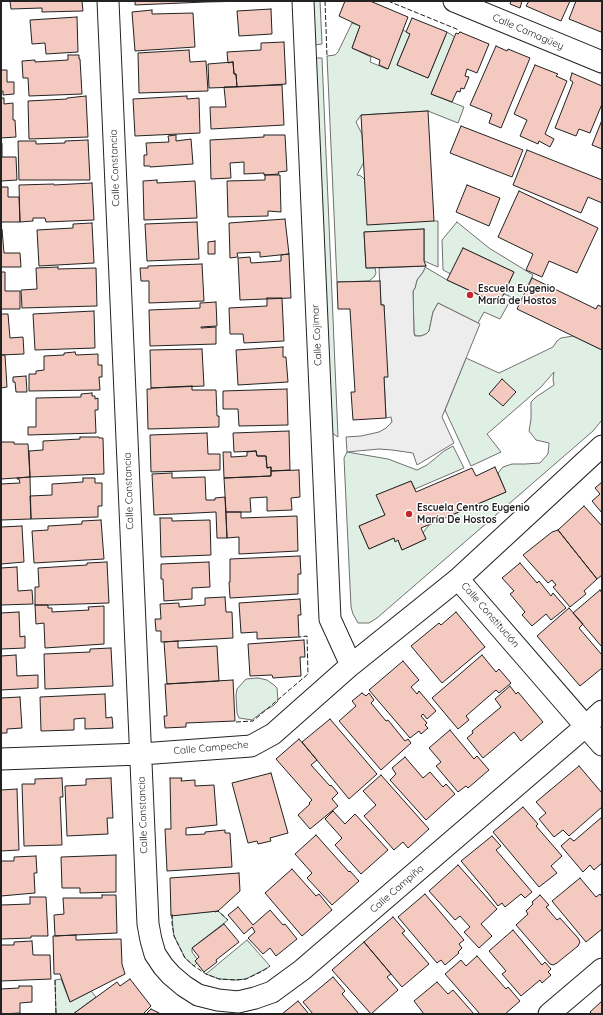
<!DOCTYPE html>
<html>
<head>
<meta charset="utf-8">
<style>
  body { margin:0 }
  #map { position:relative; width:603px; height:1015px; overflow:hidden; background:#fff; font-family:Quicksand,sans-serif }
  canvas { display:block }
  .frame { position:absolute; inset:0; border:2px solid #222; pointer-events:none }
</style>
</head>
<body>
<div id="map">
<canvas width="603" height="1015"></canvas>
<div class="frame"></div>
</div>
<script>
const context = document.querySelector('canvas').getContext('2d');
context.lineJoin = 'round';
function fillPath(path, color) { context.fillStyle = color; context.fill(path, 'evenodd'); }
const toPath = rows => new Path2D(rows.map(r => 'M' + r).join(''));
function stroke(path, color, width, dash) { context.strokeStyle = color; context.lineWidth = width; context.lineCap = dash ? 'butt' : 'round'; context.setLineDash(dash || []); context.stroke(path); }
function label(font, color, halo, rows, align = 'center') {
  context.font = font + ' Quicksand,sans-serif'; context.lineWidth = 3; context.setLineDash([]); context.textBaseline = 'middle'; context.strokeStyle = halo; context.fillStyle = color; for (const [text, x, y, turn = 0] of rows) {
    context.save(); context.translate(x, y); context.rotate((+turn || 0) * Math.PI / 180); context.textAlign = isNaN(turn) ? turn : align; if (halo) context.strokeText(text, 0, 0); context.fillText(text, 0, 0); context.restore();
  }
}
const green = toPath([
  [312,1,320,1,322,44,314,45,312,1],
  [352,23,360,26,352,48,371,57,370,62,387,69,403,30,410,34,397,65,428,78,447,32,455,37,431,94,464,107,458,123,428,111,361,115,356,122,362,134,364,162,357,175,361,176,365,180,434,221,438,221,438,267,424,261,424,229,364,232,366,268,375,268,376,273,374,277,369,281,337,282,327,56,335,55,338,52,352,23],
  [315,58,322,58,338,437,329,431,315,58],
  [457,222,489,248,533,275,521,301,504,294,514,272,463,248,451,274,443,270,442,240,457,222],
  [425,267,447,280,498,304,502,298,510,301,500,319,484,312,478,323,438,303,433,312,429,331,426,334,421,336,416,336,414,333,413,291,415,288,417,280,423,272,425,267],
  [573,336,602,350,602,420,593,431,377,618,369,623,358,623,353,614,351,607,344,458,347,452,388,459,417,470,427,465,444,451,453,446,464,468,415,489,411,481,377,495,385,515,359,526,369,549,394,538,395,541,398,540,402,550,426,539,423,533,425,530,429,525,506,492,498,473,503,467,512,464,525,464,540,463,548,454,549,443,536,440,529,431,531,419,531,402,536,397,554,385,553,379,554,372,541,387,487,434,501,452,471,466,445,410,466,358,499,373,553,347,557,341,561,338,573,336],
  [258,678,267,680,274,685,277,688,278,701,273,706,265,710,252,720,239,718,237,713,236,695,237,689,246,679,258,678],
  [218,911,228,920,192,948,192,952,197,959,195,961,197,963,194,966,185,958,174,936,173,929,172,915,218,911],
  [247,940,270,966,269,967,246,979,236,980,219,979,206,974,247,940],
  [61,979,70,1002,91,991,96,997,73,1014,56,1014,55,980,61,979]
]);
fillPath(green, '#e0efe3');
stroke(green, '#6f6f6f', 1);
const parking = toPath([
  [426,266,423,272,417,280,415,288,413,291,414,333,415,336,421,336,426,334,429,331,433,312,438,303,480,324,442,417,454,443,417,465,413,453,392,450,379,449,347,452,346,437,361,436,379,432,386,428,392,422,391,417,386,418,384,377,384,305,381,305,379,268,426,266]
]);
fillPath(parking, '#ededed');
stroke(parking, '#6f6f6f', 1);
const building = toPath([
  [10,1,82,1,83,11,42,12,42,8,11,9,10,1],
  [135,1,205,1,205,2,135,5,135,1],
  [205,1,250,1,205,2,205,1],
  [345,1,370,1,408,17,388,69,379,65,380,60,352,48,360,26,339,16,345,1],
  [511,1,522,1,520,8,510,4,511,1],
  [529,1,570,1,561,21,526,6,529,1],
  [576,1,602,1,602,29,601,32,569,19,576,1],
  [271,9,272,34,239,36,237,11,271,9],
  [152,10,152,14,193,13,195,47,135,51,132,12,152,10],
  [77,17,78,52,46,54,45,43,32,44,30,20,77,17],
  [412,18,447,32,428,78,397,65,410,34,406,32,412,18],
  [460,32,489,44,477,73,467,69,465,76,469,77,464,89,461,88,460,92,457,91,452,102,431,94,456,33,458,34,460,32],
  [284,42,286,84,237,87,236,74,234,74,233,62,228,63,227,52,261,50,261,43,284,42],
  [496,46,507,51,508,49,530,58,501,128,489,123,492,114,470,105,496,46],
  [189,50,190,62,206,61,208,91,139,93,138,53,189,50],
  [68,55,79,55,79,59,80,59,82,94,29,96,28,78,23,78,22,61,35,60,35,62,68,60,68,55],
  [233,62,234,74,236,74,237,87,209,88,208,64,233,62],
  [535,65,558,74,556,76,567,81,545,134,554,139,550,147,539,141,538,144,520,136,527,120,514,114,535,65],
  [1,70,7,70,7,82,14,82,14,94,3,95,3,91,1,91,1,70],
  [572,73,602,86,602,104,590,133,579,129,576,136,555,128,573,82,570,80,572,73],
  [282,85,284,125,211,129,210,107,226,107,224,87,282,85],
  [86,96,88,137,29,139,28,101,67,99,67,98,86,96],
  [187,96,187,99,199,98,200,133,135,136,133,99,187,96],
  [1,98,4,98,4,104,13,103,13,120,15,120,16,137,1,138,1,98],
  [428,111,434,221,367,225,361,115,428,111],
  [602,120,602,149,592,145,602,120],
  [461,126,523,150,512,177,450,153,461,126],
  [176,135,176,141,191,139,193,164,150,167,150,166,144,166,144,155,147,155,146,143,169,142,168,136,176,135],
  [264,135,285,135,287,171,278,172,279,174,264,175,264,173,244,174,244,162,230,163,231,178,211,179,210,140,264,137,264,135],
  [88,140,90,180,19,180,18,141,36,141,36,144,65,143,65,141,88,140],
  [2,144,2,157,16,157,17,180,1,181,1,145,2,144],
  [527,150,602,180,602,203,588,197,581,213,513,185,527,150],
  [265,175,280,175,281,212,268,211,268,216,228,217,227,181,265,180,265,175],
  [157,180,157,183,195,181,197,218,144,220,143,181,157,180],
  [92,183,94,220,46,222,45,218,33,218,33,221,20,222,19,185,54,184,54,185,92,183],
  [467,185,500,198,489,226,456,212,467,185],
  [1,187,8,187,8,197,19,197,20,222,1,222,1,187],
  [519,191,598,228,577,273,549,261,542,277,526,270,533,254,498,237,519,191],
  [285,219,289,254,260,257,260,252,237,253,238,257,230,258,229,223,285,219],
  [197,222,199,259,147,261,145,224,197,222],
  [92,223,94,263,39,266,37,230,73,228,73,224,92,223],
  [1,229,2,229,4,253,20,253,21,267,1,267,1,229],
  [424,229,424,261,426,266,366,268,364,232,424,229],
  [215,241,215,254,208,254,208,242,215,241],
  [463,248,514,272,499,304,447,280,463,248],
  [289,254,291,298,240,300,238,258,250,257,251,263,281,261,281,255,289,254],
  [202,264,204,301,149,303,149,281,141,281,140,268,148,268,148,266,202,264],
  [58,267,58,269,96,268,97,306,22,308,21,290,37,289,36,268,58,267],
  [1,272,5,272,5,291,20,291,20,309,1,309,1,272],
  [532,278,596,309,598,305,602,307,602,350,517,309,532,278],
  [380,281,381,305,384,305,388,377,384,377,386,418,353,420,351,392,355,392,350,309,338,309,337,282,380,281],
  [267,298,282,298,284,341,244,343,243,334,230,334,229,308,267,306,267,298],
  [216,302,217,326,201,327,201,328,216,327,216,344,150,346,149,310,200,308,200,303,216,302],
  [94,311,95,348,35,350,33,314,94,311],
  [1,314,8,314,10,338,23,337,24,354,1,355,1,314],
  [283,347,283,357,286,357,288,382,238,385,236,350,283,347],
  [202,349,204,386,151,388,150,350,202,349],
  [75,352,76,355,98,354,98,365,102,365,102,377,99,377,100,390,29,391,29,374,36,374,36,371,44,370,44,356,64,355,64,353,75,352],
  [1,355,5,355,7,387,1,388,1,355],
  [26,376,27,392,16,392,15,382,13,382,13,377,26,376],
  [502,379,516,392,503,406,489,394,502,379],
  [192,386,192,390,216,390,217,416,219,416,219,427,148,429,147,389,151,389,151,388,192,386],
  [287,389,288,425,239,426,238,409,223,409,223,391,287,389],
  [92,393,92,396,95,396,95,399,98,398,98,410,95,410,96,433,28,435,28,427,36,427,36,398,81,397,81,394,92,393],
  [289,431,290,470,271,471,271,467,267,468,266,456,257,456,256,451,234,452,233,433,289,431],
  [207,433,208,454,220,454,220,470,151,472,150,435,207,433],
  [80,437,99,437,99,438,103,438,104,474,30,477,29,451,43,450,43,441,80,439,80,437],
  [1,442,14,442,14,444,28,444,30,477,1,479,1,442],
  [256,451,257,456,266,456,267,468,271,467,271,476,224,478,223,452,231,452,231,457,247,456,247,452,256,451],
  [495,467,506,492,421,528,426,539,402,550,398,540,395,542,394,538,369,549,359,526,385,515,376,495,411,481,416,492,472,468,476,476,495,467],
  [299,470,300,497,291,498,292,510,267,511,267,497,250,498,251,512,226,512,224,478,271,476,271,471,299,470],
  [172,473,172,478,205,477,206,500,215,500,215,498,225,497,227,538,217,538,216,512,154,515,152,474,172,473],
  [30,477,31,519,1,520,1,484,20,483,19,479,17,479,17,478,30,477],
  [83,478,95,478,95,483,102,483,102,506,98,506,98,517,31,519,30,496,52,495,52,484,83,482,83,478],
  [602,482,602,513,592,501,600,494,595,488,602,482],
  [584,506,602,526,602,575,597,579,558,530,584,506],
  [226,512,241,512,241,518,297,516,298,551,239,554,239,537,227,538,226,512],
  [160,518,172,518,172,521,210,520,211,555,161,557,160,518],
  [101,520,104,559,34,563,32,531,48,530,48,526,82,524,82,521,101,520],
  [22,526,24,562,1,564,1,527,22,526],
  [558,530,597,579,584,591,586,594,570,607,553,587,556,585,552,580,548,583,523,555,552,532,558,530],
  [300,556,301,574,298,574,298,594,230,598,229,582,230,582,230,559,300,556],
  [107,562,109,603,48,605,35,605,35,587,39,587,38,568,87,565,87,563,107,562],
  [209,562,210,587,192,588,192,599,164,601,163,579,161,579,161,564,209,562],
  [520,563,537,583,539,581,551,596,553,593,566,608,551,620,546,614,532,626,522,615,525,612,510,594,514,591,502,578,520,563],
  [17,567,18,591,32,590,33,604,1,605,1,568,17,567],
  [600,590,602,593,602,647,573,613,600,590],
  [225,597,226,612,232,612,233,638,161,642,161,631,156,631,155,619,161,619,160,604,179,603,179,607,205,605,205,598,225,597],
  [300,599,301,615,298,615,299,637,257,639,257,632,241,633,239,603,300,599],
  [35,605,48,605,48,608,52,608,52,612,89,610,88,607,104,606,104,644,45,648,44,623,36,624,35,605],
  [569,608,583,624,579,628,602,655,602,668,580,686,537,636,569,608],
  [19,612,20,637,25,636,25,648,1,649,1,613,19,612],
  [456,612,485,647,442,683,411,646,439,623,441,625,456,612],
  [304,640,305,657,300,657,301,676,273,678,272,675,250,676,248,644,304,640],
  [178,641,178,648,217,646,219,681,167,684,164,642,178,641],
  [111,648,113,686,45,689,44,654,90,652,90,649,111,648],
  [16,655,17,676,38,675,38,688,1,690,1,656,16,655],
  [482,655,496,672,499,669,511,683,499,693,496,690,466,716,469,720,458,729,432,698,482,655],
  [403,661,419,680,411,687,417,694,419,691,436,711,427,719,423,714,421,716,427,723,425,725,428,728,421,734,419,731,410,738,369,690,403,661],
  [233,680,235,721,186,723,186,727,165,728,164,716,167,716,165,684,233,680],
  [510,686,516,694,518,692,543,722,521,741,514,732,483,758,467,738,473,733,472,731,501,707,495,699,510,686],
  [362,693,366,696,369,693,374,700,371,703,386,721,388,720,405,741,408,739,411,743,381,770,339,721,356,706,352,701,362,693],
  [105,694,106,718,112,717,113,728,85,729,85,718,74,719,74,730,41,731,40,697,105,694],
  [20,697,22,728,7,729,7,733,1,733,1,698,20,697],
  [330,719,377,774,349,799,302,742,330,719],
  [450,730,474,759,477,756,489,770,468,788,466,786,458,792,436,766,441,762,429,748,450,730],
  [299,739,317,760,311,765,330,786,331,785,338,793,332,799,338,806,310,829,298,815,310,804,309,803,312,800,276,759,299,739],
  [405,757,423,778,430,772,443,787,446,784,455,794,426,820,390,780,396,774,392,768,405,757],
  [579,766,602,793,602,807,569,836,563,830,554,837,539,819,546,813,536,802,579,766],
  [271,773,288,833,270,838,271,841,258,844,257,841,248,843,232,783,271,773],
  [381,775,429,829,408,848,403,842,394,850,364,816,376,805,363,791,381,775],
  [62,778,63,797,60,797,62,845,24,846,22,784,35,784,35,779,62,778],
  [111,778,113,818,107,818,108,834,67,836,65,786,86,785,86,779,111,778],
  [170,778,182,778,181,781,195,780,195,786,214,785,217,825,186,828,186,835,205,834,205,832,225,830,225,833,230,833,232,867,167,871,165,829,171,829,170,778],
  [17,789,19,850,1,851,1,790,17,789],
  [523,807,538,824,536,826,562,856,551,866,557,873,539,887,493,832,523,807],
  [333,811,345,824,355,814,388,850,361,874,335,845,342,838,325,819,333,811],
  [602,817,602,863,594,870,590,865,583,872,561,846,570,838,574,841,602,817],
  [316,835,349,872,350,871,359,881,332,905,307,878,312,873,295,854,316,835],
  [492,836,501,846,496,850,532,892,525,898,521,894,505,907,502,903,498,906,488,893,461,861,492,836],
  [116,855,116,892,80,893,80,888,62,888,61,857,116,855],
  [36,856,37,873,34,873,35,893,1,896,1,861,14,861,14,857,36,856],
  [458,865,497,909,481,924,492,936,479,948,464,932,470,927,460,916,455,920,429,891,458,865],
  [292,869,316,896,319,894,332,910,302,936,265,893,292,869],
  [239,873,240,891,218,911,171,916,170,878,239,873],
  [580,878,596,897,600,894,602,897,602,929,586,942,552,901,580,878],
  [425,894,464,940,459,944,462,948,458,952,459,953,445,965,441,960,437,963,398,917,425,894],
  [102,895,116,895,117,933,55,936,54,915,64,914,63,898,102,898,102,895],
  [540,895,549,905,546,907,557,920,560,918,578,938,580,942,578,946,557,963,553,965,550,964,516,925,528,914,526,911,533,904,532,902,540,895],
  [30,897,46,897,48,936,31,936,31,938,1,939,1,905,30,904,30,897],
  [238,907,253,925,270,910,283,925,285,924,297,939,276,956,270,948,263,954,248,938,255,932,252,927,244,934,228,915,238,907],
  [393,917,405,931,402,933,429,964,402,987,364,942,393,917],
  [224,924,239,942,216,960,217,962,204,972,195,961,199,957,192,948,224,924],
  [513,930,542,965,545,962,551,969,548,972,551,975,542,983,540,980,521,996,502,974,506,971,489,951,513,930],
  [76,935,76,940,121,939,122,964,125,974,70,1002,60,974,54,974,53,936,76,935],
  [32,941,33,955,50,955,51,979,1,981,1,945,14,945,14,942,32,941],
  [364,942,391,974,387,977,398,990,371,1014,332,970,364,942],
  [477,956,506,989,508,987,520,1001,505,1014,480,1014,445,974,461,960,466,966,477,956],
  [333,977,345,991,342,994,359,1014,313,1014,303,1002,333,977],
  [130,979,151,1006,143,1014,73,1014,117,982,120,986,130,979],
  [437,982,448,994,453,990,474,1014,424,1014,414,1001,437,982],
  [19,986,32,986,32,1002,20,1003,20,1013,1,1014,1,989,19,988,19,986],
  [298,1001,309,1014,282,1014,298,1001],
  [602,1001,602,1014,592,1014,590,1012,602,1001],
  [151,1009,161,1014,146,1014,151,1009]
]);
fillPath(building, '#f3c9c0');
stroke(building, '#222', 1);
const minor = toPath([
  [108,1,148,924,151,940,155,954,163,966,171,975,184,986,198,995,218,1000,238,1002,255,998,272,992,302,970,586,726,602,711],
  [303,1,330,619,351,665],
  [454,1,602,62],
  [458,579,602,745],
  [1,759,141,754,251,746,273,734,351,665,458,579,602,446],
  [549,1014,602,969]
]);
stroke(minor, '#222', 23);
stroke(minor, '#fff', 21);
stroke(toPath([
  [325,1,327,56],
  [388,1,459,30],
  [236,722,253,721,308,674,307,636,299,637],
  [215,912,218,911,228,920],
  [173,915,172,915,172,923,174,936,185,958,194,966,206,974,219,979,236,980,246,979,263,971,270,966],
  [55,980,56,1014]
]), '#222', 1, [5, 2]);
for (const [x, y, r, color] of [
  [470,295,4,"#c62828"],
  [409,514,4,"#c62828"]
]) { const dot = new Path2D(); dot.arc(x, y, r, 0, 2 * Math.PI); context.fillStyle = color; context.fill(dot); stroke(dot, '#fff', 1.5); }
label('10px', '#222', '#fff', [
  ["Calle Camagüey",528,32,23],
  ["Calle Constancia",115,168,-92],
  ["Calle Cojimar",317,335,-93],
  ["Calle Constancia",129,491,-92],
  ["Calle Constitución",490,615,49],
  ["Calle Campeche",211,748,-5],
  ["Calle Constancia",143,815,-92],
  ["Calle Campiña",397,889,-41]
]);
label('bold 10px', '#222', '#fff', [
  ["Escuela Eugenio",478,289],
  ["María de Hostos",478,301],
  ["Escuela Centro Eugenio",417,508],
  ["María De Hostos",417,520]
], 'left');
</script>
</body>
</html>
